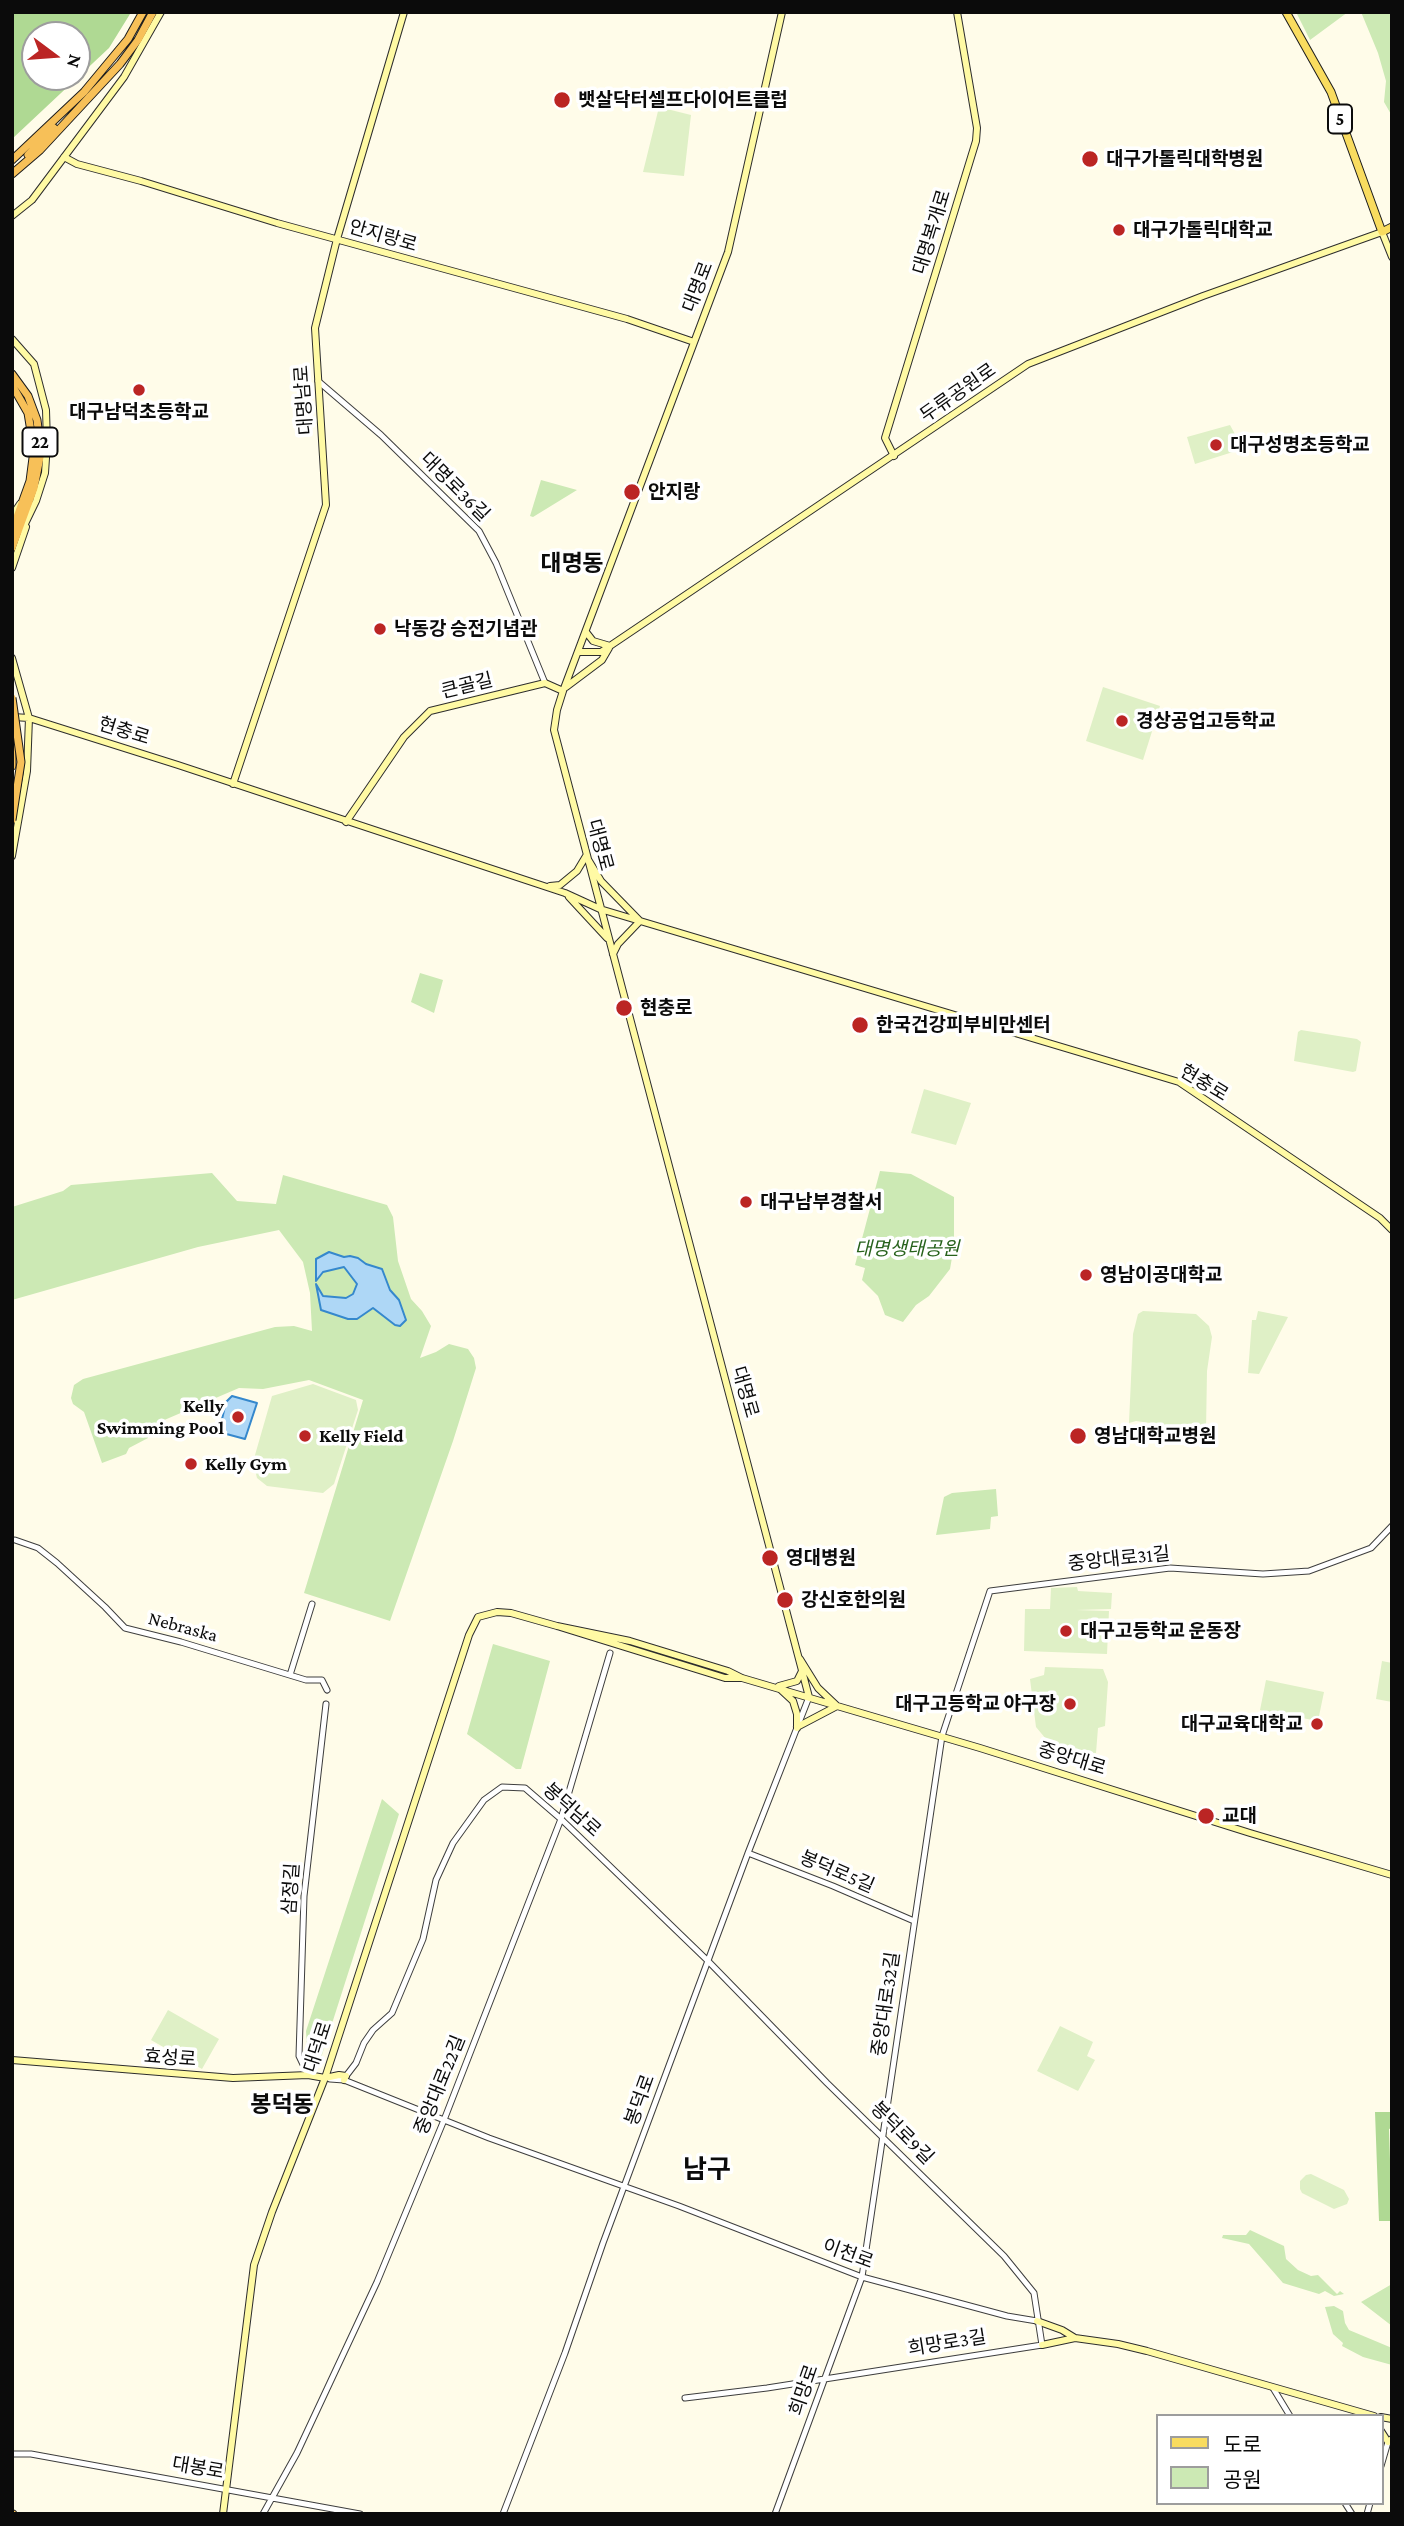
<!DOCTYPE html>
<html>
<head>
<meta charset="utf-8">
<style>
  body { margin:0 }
  #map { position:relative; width:1404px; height:2526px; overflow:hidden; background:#fffce9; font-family:"Crimson Pro","Noto Sans KR",serif }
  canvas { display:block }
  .frame { position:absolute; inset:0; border:14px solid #0b0b0b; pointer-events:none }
  .legend { position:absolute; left:1156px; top:2414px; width:228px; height:91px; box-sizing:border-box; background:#fff; border:2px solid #9d9d9d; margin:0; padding:9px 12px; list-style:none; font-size:21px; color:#0b0b0b }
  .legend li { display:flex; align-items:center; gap:14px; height:35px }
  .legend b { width:35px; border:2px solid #9d9d9d }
  .north { position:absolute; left:21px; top:21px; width:70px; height:70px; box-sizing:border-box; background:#fff; border:2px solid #9d9d9d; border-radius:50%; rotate:106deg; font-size:19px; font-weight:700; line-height:28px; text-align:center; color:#0b0b0b }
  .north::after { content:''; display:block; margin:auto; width:24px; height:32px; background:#bb2524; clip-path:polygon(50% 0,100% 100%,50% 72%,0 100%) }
</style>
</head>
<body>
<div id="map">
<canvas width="1404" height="2526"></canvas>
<div class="frame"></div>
<ul class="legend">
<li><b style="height:9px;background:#f9dc5f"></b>도로</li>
<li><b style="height:19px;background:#cce9b4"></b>공원</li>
</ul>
<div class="north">N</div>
</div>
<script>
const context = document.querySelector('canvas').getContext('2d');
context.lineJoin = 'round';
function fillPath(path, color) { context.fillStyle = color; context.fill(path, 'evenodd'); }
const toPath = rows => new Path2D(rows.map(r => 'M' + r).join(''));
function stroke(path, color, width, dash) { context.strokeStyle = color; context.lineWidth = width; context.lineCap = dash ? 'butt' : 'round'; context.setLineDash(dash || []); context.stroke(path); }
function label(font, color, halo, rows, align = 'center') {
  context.font = font + ' "Crimson Pro","Noto Sans KR",serif'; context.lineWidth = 7; context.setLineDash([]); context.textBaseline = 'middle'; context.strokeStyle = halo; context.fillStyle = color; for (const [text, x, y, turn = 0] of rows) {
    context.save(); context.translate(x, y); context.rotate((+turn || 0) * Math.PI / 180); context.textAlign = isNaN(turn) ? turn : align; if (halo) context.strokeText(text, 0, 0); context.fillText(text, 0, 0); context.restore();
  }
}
fillPath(toPath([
  [1296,12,1348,12,1310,40],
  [1361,12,1392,12,1392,116,1384,102,1386,81,1378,53],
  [541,480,577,490,533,517,530,516],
  [420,973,443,980,434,1013,411,1002],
  [880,1171,911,1174,954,1197,954,1246,950,1269,929,1296,916,1305,903,1322,885,1315,878,1296,862,1280,865,1268,855,1265],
  [212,1173,237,1201,276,1204,283,1175,387,1205,393,1217,398,1261,411,1299,422,1311,431,1326,420,1358,436,1352,449,1344,468,1349,474,1358,476,1368,453,1441,390,1621,304,1593,363,1400,309,1380,263,1389,239,1388,148,1427,148,1438,129,1448,126,1454,102,1463,84,1412,73,1404,71,1398,74,1385,83,1379,275,1327,294,1326,312,1331,310,1293,303,1262,279,1230,198,1247,12,1300,12,1207,63,1191,71,1185],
  [996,1489,998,1516,991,1517,990,1529,936,1535,944,1497,952,1493],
  [493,1644,550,1661,521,1769,516,1769,467,1734],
  [382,1799,399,1814,321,2058,307,2047,306,2031],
  [1250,2230,1284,2246,1286,2259,1298,2270,1311,2276,1318,2275,1337,2294,1340,2291,1344,2294,1334,2296,1325,2291,1319,2294,1283,2283,1249,2244,1222,2238,1223,2235,1246,2235],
  [1392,2284,1392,2326,1361,2302],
  [1334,2306,1343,2311,1345,2323,1349,2330,1392,2348,1392,2365,1363,2357,1342,2346,1343,2343,1333,2334,1325,2307]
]), '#cce9b4');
fillPath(toPath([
  [12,12,130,12,130,14,109,48,12,139],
  [35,35,77,35,77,77,35,77],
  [1375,2112,1392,2112,1392,2128,1389,2129,1392,2221,1379,2221]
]), '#afd993');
fillPath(toPath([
  [659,107,691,115,684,176,643,172],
  [1230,425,1236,436,1236,451,1195,464,1187,437],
  [1103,687,1160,706,1143,760,1086,741],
  [1301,1030,1357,1039,1361,1042,1356,1071,1353,1072,1294,1061,1298,1032],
  [924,1089,971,1103,956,1145,911,1133],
  [1143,1311,1196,1314,1209,1326,1212,1337,1207,1371,1206,1431,1136,1421,1129,1423,1133,1334,1138,1314],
  [1258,1311,1288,1317,1259,1374,1248,1373,1252,1320,1256,1320],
  [313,1384,356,1400,358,1410,334,1484,323,1493,267,1486,257,1478,253,1462,272,1396],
  [1077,1587,1078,1591,1112,1593,1111,1609,1076,1610,1109,1611,1107,1654,1024,1651,1025,1609,1050,1609,1051,1588],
  [1382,1661,1392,1663,1392,1702,1376,1699],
  [1045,1667,1103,1669,1108,1682,1105,1726,1098,1728,1096,1753,1080,1752,1046,1739,1036,1727,1030,1679,1044,1675],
  [1266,1680,1324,1692,1318,1721,1260,1710],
  [168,2010,219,2039,202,2069,151,2040],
  [1060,2026,1093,2042,1087,2056,1095,2060,1078,2091,1037,2071],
  [1311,2174,1344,2190,1349,2199,1347,2204,1334,2209,1302,2193,1300,2189,1300,2181,1306,2175]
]), '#dff0c6');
const water = toPath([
  [329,1252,344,1257,350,1256,358,1258,366,1264,382,1269,390,1290,399,1300,406,1320,400,1326,395,1325,373,1308,357,1319,348,1319,321,1310,316,1284,323,1296,346,1298,353,1294,357,1284,344,1267,323,1272,316,1281,316,1259,329,1252],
  [232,1396,257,1403,245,1439,219,1432,226,1402,232,1396]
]);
fillPath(water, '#aed7f6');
stroke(water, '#3588cd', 2);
const tertiary = toPath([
  [318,381,381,435,479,531,496,563,545,683],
  [15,1540,38,1548,57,1563,105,1607,125,1628,181,1642,306,1680,322,1680,327,1690],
  [290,1675,312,1604],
  [748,1853,833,1886,914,1921],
  [308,2075,299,2056,304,1896,326,1704],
  [346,2076,356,2063,364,2043,373,2030,392,2013,423,1939,436,1880,453,1843,484,1800,502,1787,525,1788,561,1819,708,1961,827,2083,1004,2256,1034,2293,1042,2345,767,2388,685,2398],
  [330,2079,344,2080,489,2138,679,2206,862,2277,1007,2316,1037,2321],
  [1273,2388,1290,2416],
  [12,2454,31,2454,360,2514],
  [1381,2466,1388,2442],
  [1345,2503,1352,2514],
  [263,2514,297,2453,377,2282,444,2120,561,1819,610,1653],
  [503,2514,565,2353,603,2243,748,1853,809,1697],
  [775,2514,862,2277,942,1736,990,1591,1170,1568,1263,1574,1309,1571,1371,1548,1392,1526],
  [1367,2514,1370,2503]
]);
const secondary = toPath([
  [782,12,728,252,563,691,557,710,554,730,809,1697],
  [64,157,77,164,141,181,277,223,627,319,694,342],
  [12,216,32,200,124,77,161,12],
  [12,339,34,364,46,410,47,443,45,473,36,501,22,530],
  [894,456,885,438,976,141,977,128,957,12],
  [12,516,20,504],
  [12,568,26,527],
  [586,632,593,641,610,646],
  [579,652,601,652,1028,364,1203,296,1382,232,1392,257],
  [12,658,29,718,27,771,12,856],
  [566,687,602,660,609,648],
  [13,717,29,718,178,765,565,893,600,909,1179,1082,1380,1218,1392,1230],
  [233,784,326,505,315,328,337,239,404,12],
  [346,822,404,737,430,711,545,683,563,691],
  [550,886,560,885,577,871,586,856,601,881,640,921,618,944,613,954],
  [569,897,607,938],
  [742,1678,725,1678,557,1626,630,1641,728,1671,742,1678,980,1748,1250,1833,1392,1875],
  [779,1686,797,1681,802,1671],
  [779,1688,793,1701,797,1714,797,1728],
  [797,1727,837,1706,818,1688,800,1659],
  [12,2060,233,2078,308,2075,325,2078,339,2075,346,2076,344,2080],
  [1037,2321,1062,2330,1075,2338,1118,2344,1147,2351,1374,2416],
  [1042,2345,1075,2338],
  [1381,2417,1392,2419],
  [1381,2431,1388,2442,1392,2439],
  [223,2514,254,2265,272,2212,325,2078,469,1635,478,1617,497,1612,511,1613,557,1626]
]);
const primary = toPath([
  [1286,12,1331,92,1382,232,1392,227]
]);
const trunk = toPath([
  [28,155,54,128],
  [12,160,84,92,128,39,143,12],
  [12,174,40,150,120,64,138,40,153,12],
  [12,374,28,396,37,420,41,452,34,488,12,548],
  [12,385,28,413,34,450,30,481,12,531],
  [12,740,12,766],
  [12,2514,13,2514]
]);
stroke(tertiary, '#3e3e3e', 7);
stroke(secondary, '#2d2d2d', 8);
stroke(primary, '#1c1c1c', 9);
stroke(trunk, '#1c1c1c', 9);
stroke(tertiary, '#fff', 5);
stroke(secondary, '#fffaa4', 6);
stroke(primary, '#f9dc5f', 7);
stroke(trunk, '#f7c058', 7);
const trunkBridge = toPath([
  [12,698,21,762,12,820]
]);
stroke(trunkBridge, '#1c1c1c', 9, []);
stroke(trunkBridge, '#f7c058', 7);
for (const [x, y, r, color] of [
  [562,100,9,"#bb2524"],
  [1090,159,9,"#bb2524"],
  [1119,230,7,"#bb2524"],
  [139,390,7,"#bb2524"],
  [1216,445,7,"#bb2524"],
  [632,492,9,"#bb2524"],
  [380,629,7,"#bb2524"],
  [1122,721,7,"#bb2524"],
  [624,1008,9,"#bb2524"],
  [860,1025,9,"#bb2524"],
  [746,1202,7,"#bb2524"],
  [1086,1275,7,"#bb2524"],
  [238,1417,7,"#bb2524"],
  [305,1436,7,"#bb2524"],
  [1078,1436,9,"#bb2524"],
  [191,1464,7,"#bb2524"],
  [770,1558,9,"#bb2524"],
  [785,1600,9,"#bb2524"],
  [1066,1631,7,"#bb2524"],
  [1070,1704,7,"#bb2524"],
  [1317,1724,7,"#bb2524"],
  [1206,1816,9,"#bb2524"]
]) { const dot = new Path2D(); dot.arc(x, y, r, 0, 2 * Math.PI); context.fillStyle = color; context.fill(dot); stroke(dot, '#fff', 2.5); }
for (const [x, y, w] of [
  [1340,119,24],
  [40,442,35]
]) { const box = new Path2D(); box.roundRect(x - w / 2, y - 14.5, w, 29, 5); context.fillStyle = '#fff'; context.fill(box); stroke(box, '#0b0b0b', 2); }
label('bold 18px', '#0b0b0b', null, [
  ["5",1340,119],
  ["22",40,442]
]);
label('bold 19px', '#0b0b0b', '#fff', [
  ["뱃살닥터셀프다이어트클럽",578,100],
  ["대구가톨릭대학병원",1106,159],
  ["대구가톨릭대학교",1133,230],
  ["대구남덕초등학교",139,412,"center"],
  ["대구성명초등학교",1230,445],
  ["안지랑",648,492],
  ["낙동강 승전기념관",394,629],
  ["경상공업고등학교",1136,721],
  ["현충로",640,1008],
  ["한국건강피부비만센터",876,1025],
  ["대구남부경찰서",760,1202],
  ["영남이공대학교",1100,1275],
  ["Kelly",224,1406,"right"],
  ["Swimming Pool",224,1428,"right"],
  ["Kelly Field",319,1436],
  ["영남대학교병원",1094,1436],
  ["Kelly Gym",205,1464],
  ["영대병원",786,1558],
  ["강신호한의원",801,1600],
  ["대구고등학교 운동장",1080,1631],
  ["대구고등학교 야구장",1056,1704,"right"],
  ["대구교육대학교",1303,1724,"right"],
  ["교대",1222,1816]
], 'left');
label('19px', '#0b0b0b', '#fff', [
  ["대명복개로",932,232,-73],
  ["안지랑로",383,236,16],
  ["대명로",698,287,-69],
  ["두류공원로",958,393,-35],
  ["대명남로",304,400,-94],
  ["대명로36길",455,487,45],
  ["큰골길",467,686,-14],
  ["현충로",124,731,17],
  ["대명로",600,845,75],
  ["현충로",1204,1083,31],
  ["대명로",745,1392,74],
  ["중앙대로31길",1119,1559,-6],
  ["Nebraska",183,1627,15],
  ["중앙대로",1072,1759,17],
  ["봉덕남로",572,1810,42],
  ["봉덕로5길",837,1872,23],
  ["삼정길",291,1889,-86],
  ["중앙대로32길",886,2004,-82],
  ["대덕로",318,2047,-72],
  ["효성로",170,2058,4],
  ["중앙대로22길",440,2085,-68],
  ["봉덕로",640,2100,-70],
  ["봉덕로9길",902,2133,45],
  ["이천로",848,2254,20],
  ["희망로3길",947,2343,-9],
  ["희망로",804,2390,-71],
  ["대봉로",198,2468,10]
]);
label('italic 19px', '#27621c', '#fff', [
  ["대명생태공원",907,1249]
]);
label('bold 23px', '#0b0b0b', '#fff', [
  ["대명동",572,564],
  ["봉덕동",282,2105]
]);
label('bold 26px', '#0b0b0b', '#fff', [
  ["남구",707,2170]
]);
</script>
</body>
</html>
